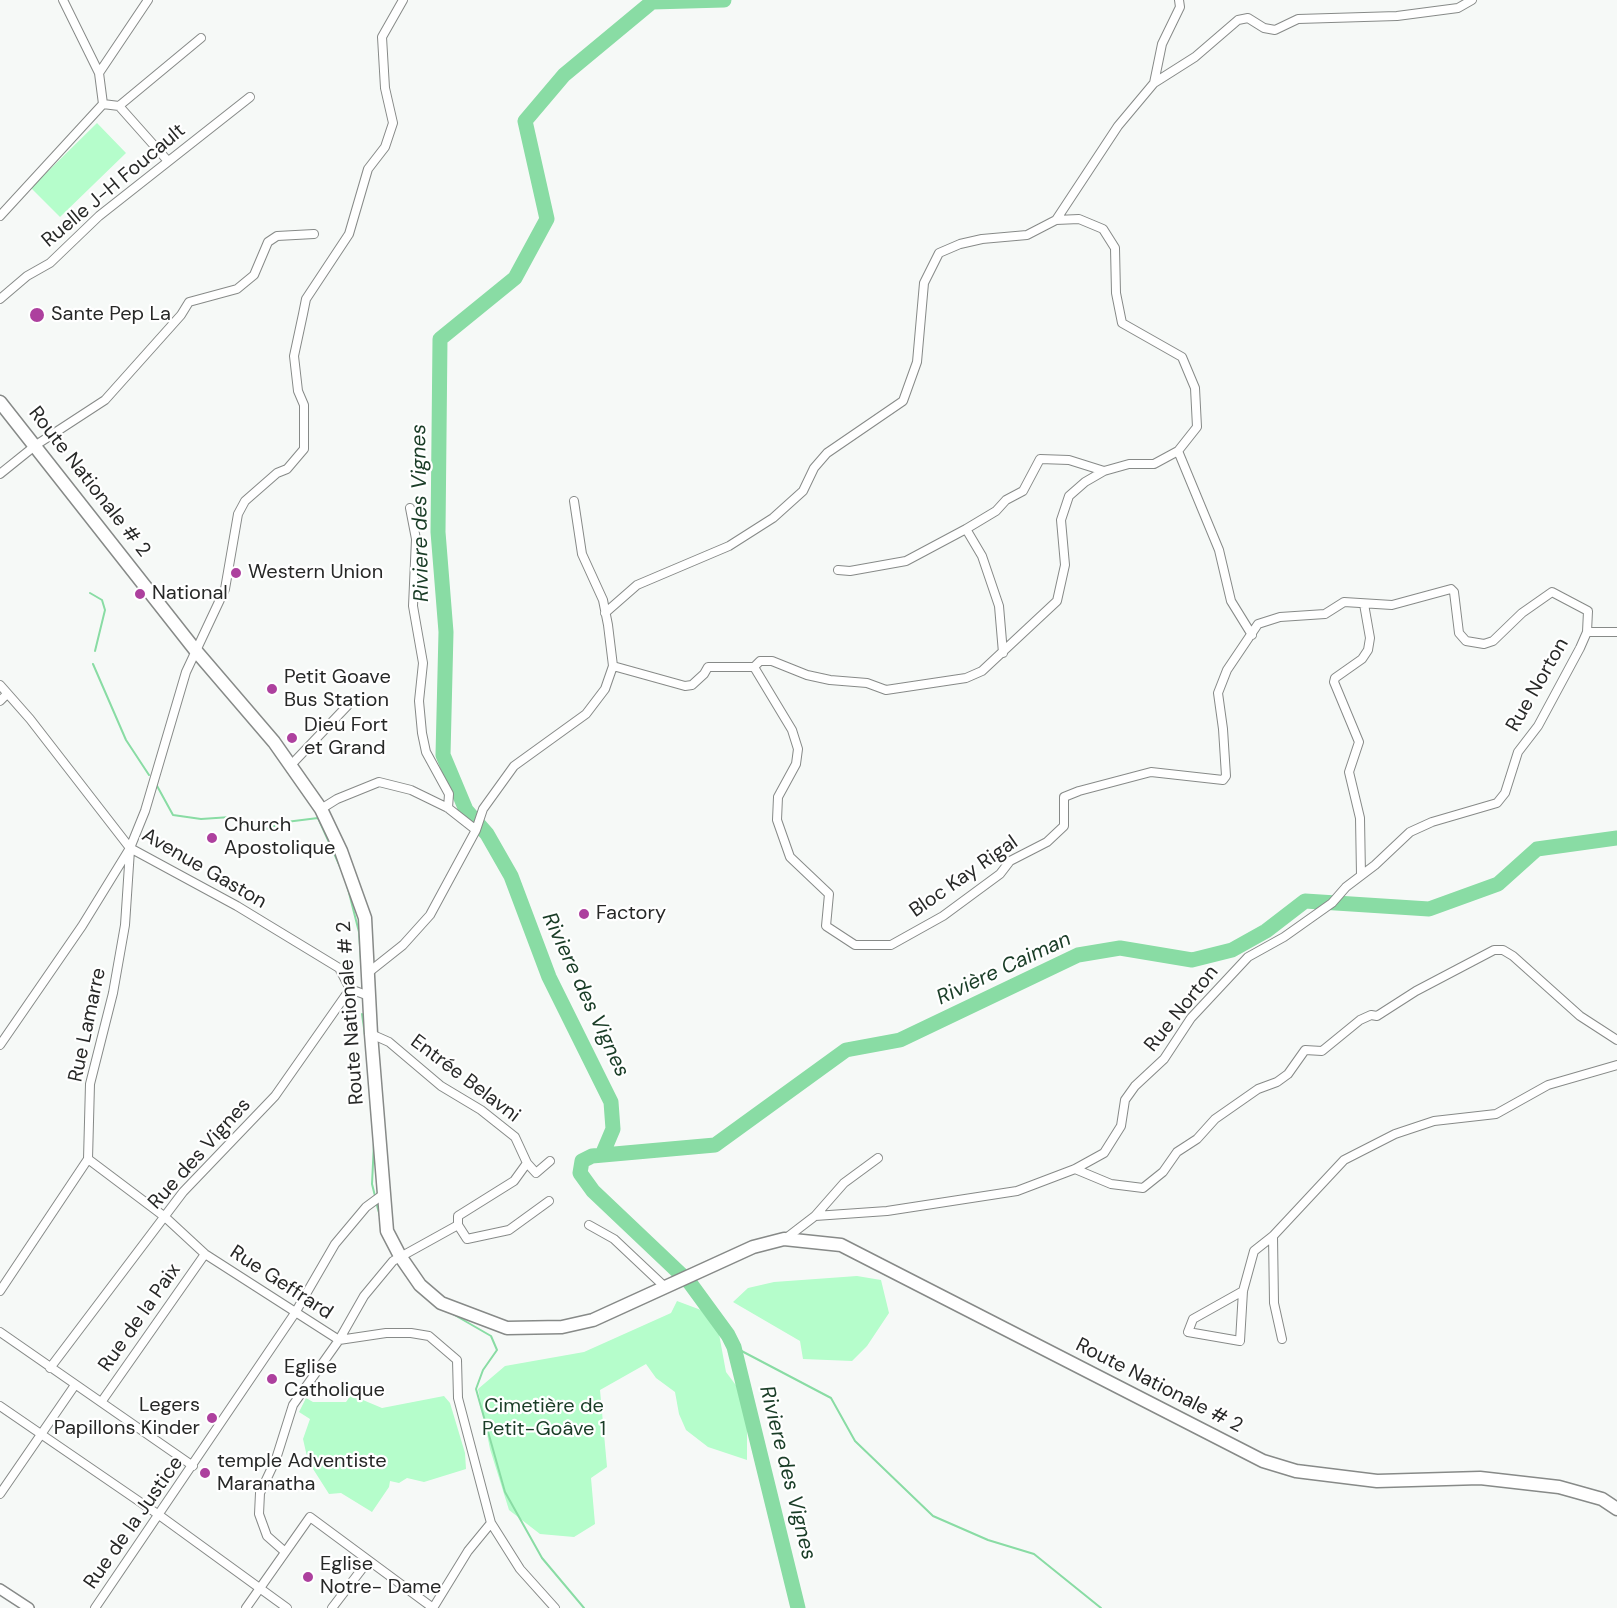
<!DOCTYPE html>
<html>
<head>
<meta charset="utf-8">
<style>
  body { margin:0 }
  canvas { display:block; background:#f6f9f7 }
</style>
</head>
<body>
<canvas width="1617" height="1608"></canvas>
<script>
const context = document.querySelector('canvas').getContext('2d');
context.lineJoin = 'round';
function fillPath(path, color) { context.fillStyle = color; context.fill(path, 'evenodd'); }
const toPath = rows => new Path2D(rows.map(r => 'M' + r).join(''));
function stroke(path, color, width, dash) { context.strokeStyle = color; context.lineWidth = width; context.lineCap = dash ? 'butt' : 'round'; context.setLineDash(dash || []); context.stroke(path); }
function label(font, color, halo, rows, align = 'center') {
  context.font = font + ' "DM Sans",sans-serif'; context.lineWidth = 4.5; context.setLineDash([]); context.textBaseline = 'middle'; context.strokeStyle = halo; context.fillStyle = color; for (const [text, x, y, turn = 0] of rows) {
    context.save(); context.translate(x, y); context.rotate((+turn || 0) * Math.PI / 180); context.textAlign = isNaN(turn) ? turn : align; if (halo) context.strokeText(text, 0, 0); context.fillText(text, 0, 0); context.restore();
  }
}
fillPath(toPath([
  [97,123,126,153,60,217,31,188],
  [857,1276,881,1280,889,1313,867,1346,852,1361,803,1359,800,1341,733,1302,748,1288,774,1282],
  [677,1301,701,1310,719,1334,726,1372,747,1400,747,1460,708,1447,686,1430,679,1414,675,1392,656,1378,646,1364,600,1390,607,1467,591,1478,595,1524,574,1537,540,1534,509,1510,490,1449,478,1389,505,1366,584,1352,671,1313],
  [351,1395,382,1408,444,1396,450,1403,465,1453,466,1469,424,1482,407,1478,399,1483,390,1481,389,1487,372,1512,341,1493,329,1494,308,1461,303,1439,310,1419,299,1412,306,1398,313,1402,346,1402]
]), '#b5fdcb');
stroke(toPath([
  [90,593,102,600,105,610,95,651],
  [93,664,126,740,149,775],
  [156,784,173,815,201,819,231,817,257,832,286,822,318,818,342,871],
  [347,885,359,932,361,962],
  [362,1014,365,1035],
  [374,1142,372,1184,375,1196],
  [376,1202,381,1220],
  [432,1302,491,1336,497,1350,483,1370,476,1389,505,1492,542,1558,584,1608],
  [734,1347,831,1398,855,1441,933,1516,988,1540,1034,1554,1101,1608]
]), '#89dca4', 2);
stroke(toPath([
  [602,1155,613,1129,611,1102,549,977,511,876,487,834,466,810,443,755,446,632,438,532,440,339,515,278,547,219,525,121,564,75,652,2,724,0],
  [798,1608,734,1347,728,1335,690,1283,593,1191,580,1173,582,1161,592,1156,715,1145,846,1050,900,1040,1078,955,1120,948,1192,960,1232,950,1266,931,1305,901,1429,909,1498,884,1537,849,1617,838]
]), '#89dca4', 15);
const minor = toPath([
  [63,0,99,73],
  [1154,83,1162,44,1180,7,1179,0],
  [103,104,119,106,167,160],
  [119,106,201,38],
  [0,216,103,104,99,73,148,0],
  [1056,220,1118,126,1154,83,1195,57,1238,20,1248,18,1264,28,1275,30,1298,19,1397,16,1458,8,1472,0],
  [0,299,27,276,50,263,99,216,250,97],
  [1178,451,1219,550,1231,601,1252,635],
  [0,474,36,445,105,400,181,315,189,302,237,289,254,275,268,242,277,236,314,234],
  [410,508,416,539,413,606,423,663,419,701,422,733,426,752,449,794,448,808],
  [966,529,982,556,999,606,1003,653],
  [838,570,850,571,906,561,966,529,996,511,1006,500,1023,491,1040,459,1069,460,1104,471],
  [605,613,637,585,729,546,773,518,803,491,814,468,827,453,903,401,917,362,924,283,939,253,960,244,982,239,1027,235,1056,220,1079,219,1103,229,1115,248,1116,293,1122,323,1182,357,1195,388,1197,427,1178,451,1154,464,1129,464,1104,471,1085,482,1069,496,1061,520,1065,565,1057,601,982,671,966,678,886,690,867,683,830,680,807,675,772,661,760,661,754,667,708,667,704,674,692,685,685,686,613,666],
  [1587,632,1617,632],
  [754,667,792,730,798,749,796,764,778,797,777,820,790,857,829,894,826,926,855,945,891,945,943,916,1000,874,1010,861,1047,842,1064,826,1064,797,1079,791,1151,772,1223,780,1226,776,1223,729,1218,693,1227,670,1258,624,1280,617,1325,614,1344,602,1392,605,1451,589,1454,592,1459,633,1466,641,1484,644,1493,641,1522,613,1552,592,1588,611,1587,632,1580,648,1538,726,1518,752,1505,793,1497,803,1432,822,1410,832,1375,865,1346,887,1332,903,1284,937,1248,957,1191,1018,1164,1059,1135,1086,1125,1100,1121,1126,1104,1153,1075,1169,1017,1191,887,1211,815,1216,785,1239],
  [0,685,30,719,130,848,237,906,339,968,350,989,369,996],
  [0,701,7,694],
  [291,765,349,704],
  [321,809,337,799,379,782,411,790,448,808,476,830],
  [1361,875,1360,818,1349,772,1359,742,1334,682,1335,678,1362,659,1368,650,1370,638,1364,604],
  [369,972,403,945,430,915,476,830,483,809,514,766,586,714,605,689,613,666,608,625,603,600,582,554,574,501],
  [371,1034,389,1042,441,1086,481,1110,515,1137,527,1163],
  [0,1045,82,926,130,848,145,811,186,672,225,589,238,514,245,501,277,473,287,469,304,449,304,405,298,391,294,356,303,314,306,299,349,234,368,169,385,147,393,123,385,88,382,37,403,0],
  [88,1159,165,1217,205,1254,339,1340,386,1333,411,1333,429,1336,457,1360,458,1398,491,1523,520,1569,555,1608],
  [1075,1169,1111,1184,1143,1188,1163,1172,1177,1152,1197,1139,1215,1119,1258,1089,1277,1082,1288,1074,1305,1050,1322,1051,1360,1020,1371,1015,1377,1016,1416,991,1494,950,1503,950,1513,956,1580,1016,1617,1040],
  [815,1216,844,1183,878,1158],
  [458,1225,467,1239,509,1230,549,1201],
  [589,1225,614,1239,666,1288],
  [1273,1236,1274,1303,1282,1339],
  [0,1291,88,1159,90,1084,113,993,125,925,130,850],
  [1243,1291,1193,1319,1188,1332,1240,1341,1243,1291,1254,1251,1273,1236,1344,1160,1395,1134,1434,1121,1496,1114,1548,1085,1617,1065],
  [0,1332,193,1466],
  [50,1368,183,1192,275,1096,350,989],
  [102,1401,205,1254],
  [0,1406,159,1515,287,1608],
  [0,1494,75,1385],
  [284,1551,267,1536,259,1514,260,1493,276,1459,293,1405,339,1340,364,1296,393,1261,458,1225,458,1216,514,1181,527,1163,536,1173,550,1161],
  [95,1608,295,1313,335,1244,366,1207,385,1193],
  [246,1608,310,1517,433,1608],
  [332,1608,368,1561],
  [433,1608,468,1551,491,1523]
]);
const tertiary = toPath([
  [0,1589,29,1608]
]);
const primary = toPath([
  [0,402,196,651,274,742,321,809,341,851,365,918,371,1034,387,1231,400,1256,420,1285,441,1303,507,1328,562,1327,593,1320,753,1247,784,1239,841,1245,1263,1461,1296,1471,1377,1481,1480,1478,1559,1487,1602,1499,1617,1509]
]);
stroke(minor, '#878a88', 10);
stroke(tertiary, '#878a88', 12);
stroke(primary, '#878a88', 15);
stroke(minor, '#fff', 8);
stroke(tertiary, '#fff', 9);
stroke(primary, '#fff', 12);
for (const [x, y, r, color] of [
  [37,315,8,"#ad409e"],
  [236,573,6,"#ad409e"],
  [140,594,6,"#ad409e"],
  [272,689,6,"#ad409e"],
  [292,738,6,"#ad409e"],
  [212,838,6,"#ad409e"],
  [584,914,6,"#ad409e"],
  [272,1379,6,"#ad409e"],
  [212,1418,6,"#ad409e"],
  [205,1473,6,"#ad409e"],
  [308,1577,6,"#ad409e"]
]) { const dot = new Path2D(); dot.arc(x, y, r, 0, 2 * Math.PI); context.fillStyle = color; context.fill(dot); stroke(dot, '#fff', 2); }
label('20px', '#272827', '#fff', [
  ["Ruelle J-H Foucault",114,186,-40],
  ["Route Nationale # 2",89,482,52],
  ["Rue Norton",1538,685,-60],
  ["Avenue Gaston",204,869,30],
  ["Bloc Kay Rigal",964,877,-35],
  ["Rue Norton",1182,1009,-51],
  ["Route Nationale # 2",351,1013,-94],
  ["Rue Lamarre",88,1025,-78],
  ["Entrée Belavni",465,1079,37],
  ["Rue des Vignes",200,1154,-48],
  ["Rue Geffrard",281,1283,33],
  ["Rue de la Paix",140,1318,-55],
  ["Route Nationale # 2",1159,1386,27],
  ["Rue de la Justice",134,1523,-55]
]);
label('20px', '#272827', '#fff', [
  ["Sante Pep La",51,315],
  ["Western Union",248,573],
  ["National",152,594],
  ["Petit Goave",284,678],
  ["Bus Station",284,701],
  ["Dieu Fort",304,726],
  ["et Grand",304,749],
  ["Church",224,826],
  ["Apostolique",224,849],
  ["Factory",596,914],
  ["Eglise",284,1368],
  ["Catholique",284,1391],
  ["Legers",200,1406,"right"],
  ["Papillons Kinder",200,1429,"right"],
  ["temple Adventiste",217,1462],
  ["Maranatha",217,1485],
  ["Eglise",320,1565],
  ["Notre- Dame",320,1588]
], 'left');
label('20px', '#1a3d27', '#fff', [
  ["Cimetière de",544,1407],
  ["Petit-Goâve 1",544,1430]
]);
label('italic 21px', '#193c26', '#fff', [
  ["Riviere des Vignes",421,513,-91],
  ["Rivière Caiman",1004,969,-25],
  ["Riviere des Vignes",585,995,65],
  ["Riviere des Vignes",787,1473,76]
]);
</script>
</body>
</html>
